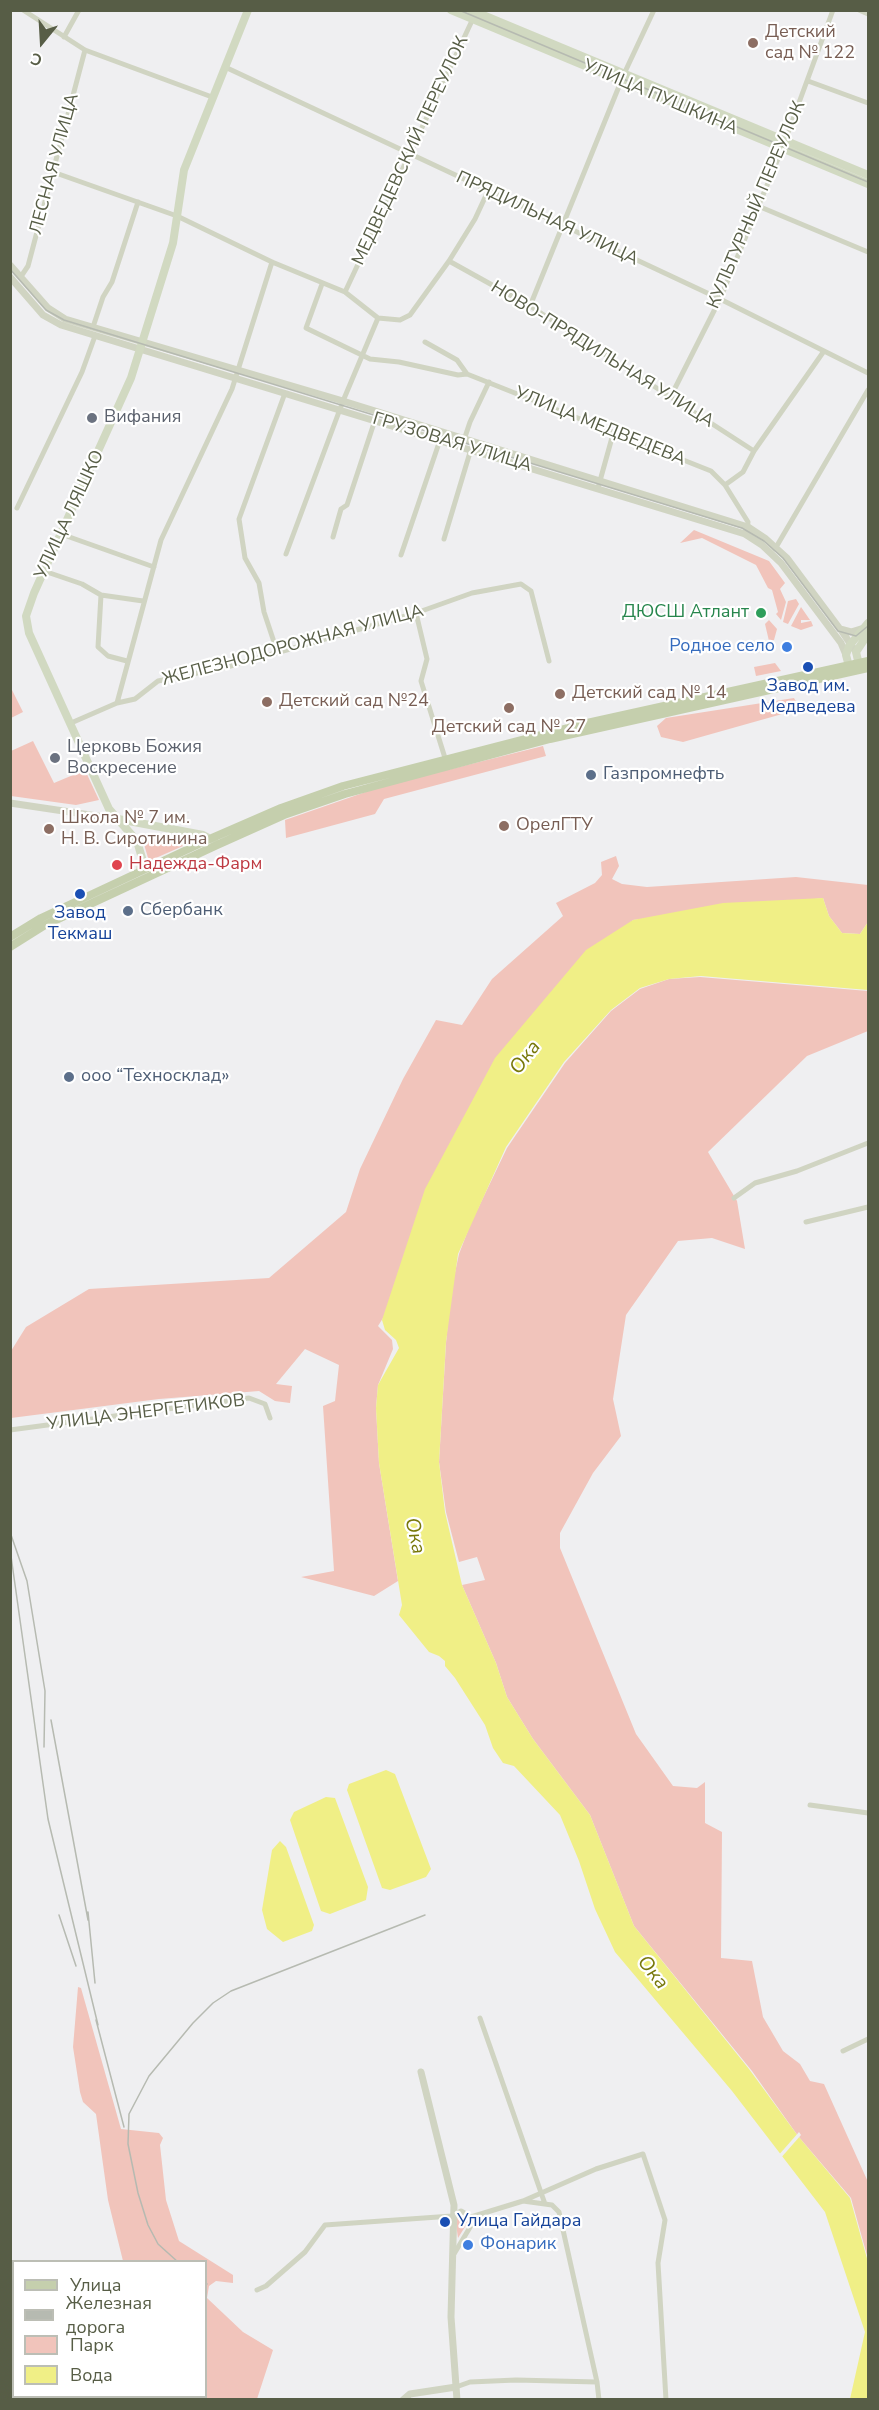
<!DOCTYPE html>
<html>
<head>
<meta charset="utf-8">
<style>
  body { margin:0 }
  #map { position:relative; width:879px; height:2410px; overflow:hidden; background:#efeff1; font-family:"Nunito Sans",sans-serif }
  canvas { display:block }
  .frame { position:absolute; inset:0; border:12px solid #575d46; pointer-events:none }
  .legend { position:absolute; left:12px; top:2260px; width:195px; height:138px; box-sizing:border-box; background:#fff; border:2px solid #bcbeb5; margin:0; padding:8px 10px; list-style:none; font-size:18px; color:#575d46 }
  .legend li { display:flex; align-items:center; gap:12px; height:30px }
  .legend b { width:30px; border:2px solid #bcbeb5 }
  .north { position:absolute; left:12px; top:12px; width:60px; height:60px; -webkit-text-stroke:4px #fff; paint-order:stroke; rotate:198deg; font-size:16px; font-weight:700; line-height:24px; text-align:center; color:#575d46 }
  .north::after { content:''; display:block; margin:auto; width:21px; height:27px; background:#575d46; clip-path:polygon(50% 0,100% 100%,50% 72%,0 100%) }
</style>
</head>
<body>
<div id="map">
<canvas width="879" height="2410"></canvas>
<div class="frame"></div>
<ul class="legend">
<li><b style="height:8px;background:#c5cfad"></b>Улица</li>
<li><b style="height:8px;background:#b6bab1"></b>Железная дорога</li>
<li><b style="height:16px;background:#f1c4bb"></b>Парк</li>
<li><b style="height:16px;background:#f0ef86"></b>Вода</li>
</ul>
<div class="north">С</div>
</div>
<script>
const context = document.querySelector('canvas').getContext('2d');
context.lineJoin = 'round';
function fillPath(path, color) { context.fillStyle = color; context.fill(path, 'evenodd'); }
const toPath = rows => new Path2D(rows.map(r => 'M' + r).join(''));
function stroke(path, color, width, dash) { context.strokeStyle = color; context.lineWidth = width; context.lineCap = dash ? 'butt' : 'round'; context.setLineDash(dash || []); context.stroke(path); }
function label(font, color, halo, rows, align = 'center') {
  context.font = font + ' "Nunito Sans",sans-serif'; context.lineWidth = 4.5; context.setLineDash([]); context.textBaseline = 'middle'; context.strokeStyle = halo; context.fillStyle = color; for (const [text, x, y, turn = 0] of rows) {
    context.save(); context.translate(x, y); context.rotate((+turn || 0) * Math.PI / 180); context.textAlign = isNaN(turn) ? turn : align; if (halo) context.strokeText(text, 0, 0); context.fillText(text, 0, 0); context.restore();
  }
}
fillPath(toPath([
  [694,530,769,561,785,583,780,589,786,602,781,620,776,614,778,612,772,590,768,588,756,565,702,538,680,543],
  [796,599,799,604,788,624,783,622,788,601],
  [801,607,810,620,801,620,801,623,811,621,813,626,801,630,791,626],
  [769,620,777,629,774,640,769,641,765,624],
  [775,663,781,671,756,676,754,667],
  [10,686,23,712,11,718,10,718],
  [794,698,800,709,683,742,661,737,657,726,666,718],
  [33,741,54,783,85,770,99,800,76,805,11,796,11,751],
  [543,746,546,756,384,799,375,814,286,838,285,820,383,786],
  [148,835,181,840,183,846,149,861,143,841],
  [616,856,619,866,612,879,622,884,647,887,796,877,868,885,868,922,860,934,842,933,829,916,823,898,633,920,378,1326,392,1340,393,1349,378,1385,376,1408,379,1463,398,1581,374,1596,301,1577,334,1571,323,1406,335,1401,339,1365,305,1349,276,1384,292,1386,290,1403,275,1401,259,1391,159,1399,11,1418,11,1351,26,1327,89,1289,269,1278,346,1212,360,1169,403,1079,436,1020,462,1025,492,979,563,916,556,903,595,883,602,875,601,862],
  [700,977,868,991,868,1031,807,1056,708,1152,737,1201,745,1249,712,1238,678,1241,626,1315,613,1399,621,1436,593,1473,560,1533,560,1548,636,1734,673,1786,697,1788,705,1782,705,1823,722,1832,721,1958,752,1961,763,2017,783,2051,800,2064,810,2081,824,2084,868,2182,868,2259,851,2198,798,2136,752,2071,634,1926,590,1815,533,1739,507,1697,496,1663,462,1585,485,1580,477,1557,459,1562,446,1512,439,1462,446,1343,451,1291,459,1254,470,1225,507,1148,565,1063,611,1011,640,989,669,979],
  [78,1987,81,1988,121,2129,159,2133,163,2138,160,2145,166,2200,179,2241,233,2275,233,2283,216,2281,209,2286,207,2298,243,2332,273,2350,257,2399,106,2399,107,2396,206,2396,206,2262,123,2261,108,2200,96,2114,83,2102,80,2092,73,2047],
  [457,2214,466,2218,468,2222,458,2238,455,2217]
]), '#f1c4bb');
fillPath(toPath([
  [823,898,829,916,842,933,860,934,868,922,868,990,701,976,669,979,640,988,611,1010,564,1062,506,1147,458,1254,446,1342,439,1462,445,1512,462,1585,496,1663,507,1697,533,1739,590,1815,634,1926,749,2069,798,2136,850,2198,868,2262,868,2399,850,2399,865,2332,825,2212,732,2091,615,1952,595,1909,579,1861,560,1815,514,1766,503,1763,493,1748,485,1725,455,1678,445,1666,445,1661,439,1656,429,1652,399,1615,402,1605,379,1463,376,1408,378,1385,399,1348,396,1340,385,1330,382,1320,425,1189,495,1058,586,950,633,920,723,903],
  [386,1770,395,1774,431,1869,426,1877,390,1890,382,1888,347,1790,349,1784],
  [326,1797,335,1798,368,1887,366,1900,330,1914,321,1911,290,1820,294,1812],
  [280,1841,286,1847,314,1925,312,1931,283,1942,267,1929,262,1910,272,1850]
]), '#f0ef86');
fillPath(toPath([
  [799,2132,801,2135,779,2160,777,2157]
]), '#efeff1');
stroke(toPath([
  [23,10,85,50,212,97],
  [859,10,868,14],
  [64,37,79,10],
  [225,67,720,299,868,373],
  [808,81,868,103],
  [53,172,177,216,272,262,345,292,378,318,400,320,410,315,449,261,475,219,488,191],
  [758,206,868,252],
  [449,261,530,306,754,451],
  [22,275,28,266,85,50],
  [322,284,306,328,370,359,399,362,458,375,467,374],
  [345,292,477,10],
  [530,306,624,74,654,10],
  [93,327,103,297,112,282,138,202],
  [425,342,457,360,467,374,711,471,725,485,748,522,747,530],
  [671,396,720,299,782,149,833,10],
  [462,446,470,422,489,382],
  [725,485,743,472,754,451,824,351],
  [598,488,613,434],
  [17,508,82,372,95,336],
  [61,534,154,567],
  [333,537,341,509,347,505,375,420],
  [444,539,471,449],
  [775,549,868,390],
  [286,554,343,401,378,318],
  [401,555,440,440],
  [44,571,82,584,101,595,143,601],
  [101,595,98,647,108,656,127,661],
  [416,613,427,659,421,681,445,758],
  [277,651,264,612,259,583,245,558,239,519,285,393],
  [117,703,161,540,232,389,272,262],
  [71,723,117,703,135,699,158,681,227,667,416,613,472,593,521,584,531,591,549,661],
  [734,1198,755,1183,797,1171,868,1143],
  [806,1222,868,1207],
  [10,1430,249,1398,265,1404,270,1418],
  [810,1805,868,1813],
  [480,2018,545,2204],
  [843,2051,868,2039],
  [523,2201,552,2205,559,2212,597,2382,599,2400],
  [471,2217,523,2201,596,2169,643,2154,665,2220,658,2263,666,2400],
  [257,2290,266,2286,305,2252,325,2225,452,2216,461,2211,471,2217,472,2224,454,2254],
  [456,2387,470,2382,516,2380,597,2382]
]), '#d0d4c2', 5);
stroke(toPath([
  [10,265,48,308,65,319,343,401,748,527,766,539,787,558,840,629,851,632,864,628],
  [10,277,43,315,61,325,745,534,762,545,781,563,841,643,846,655],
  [841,630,856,652],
  [10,803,117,819],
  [421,2072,454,2205,451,2317,457,2400],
  [403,2400,410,2394,456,2387]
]), '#d0d4c2', 7);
stroke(toPath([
  [451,10,868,184],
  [471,10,868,175],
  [860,669,856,652,868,634],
  [850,670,846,655,849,646,868,623],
  [118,819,203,835,214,841],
  [140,871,142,858,137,841,109,809,29,633,26,616,34,593,131,378,173,243,184,170,248,10]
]), '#d1d9c1', 8);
stroke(toPath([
  [10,937,41,918,212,838,281,808,343,786,587,723,868,661],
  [10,947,45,925,217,845,284,815,345,794,550,739,868,668]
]), '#c5cfad', 8);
stroke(toPath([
  [459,10,868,182],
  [10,269,46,310,64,320,742,528,764,541,783,558,838,631,856,636,868,626]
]), '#b6bab1', 1.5);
stroke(toPath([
  [10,1532,27,1581,45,1691,44,1747],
  [10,1549,48,1819,98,2025],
  [51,1720,88,1920],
  [88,1912,95,1983],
  [59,1915,76,1966],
  [96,2020,124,2127],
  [178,2262,158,2244,148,2225,138,2193,128,2144,129,2114,149,2076,193,2023,213,2003,231,1991,425,1915],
  [206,2283,207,2284]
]), '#b6bab1', 1.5);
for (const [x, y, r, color] of [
  [753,43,6,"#8d6e63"],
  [92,418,6,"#6b7280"],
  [761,613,6,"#2e9e5b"],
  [787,647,6,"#3f7fe0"],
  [808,667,6,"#1a4fb4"],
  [560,694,6,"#8d6e63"],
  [267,702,6,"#8d6e63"],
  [509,708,6,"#8d6e63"],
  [55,758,6,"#6b7280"],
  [591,775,6,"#5c6f8a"],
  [504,826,6,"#8d6e63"],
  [49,829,6,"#8d6e63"],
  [117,865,6,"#e0444e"],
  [80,894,6,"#1a4fb4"],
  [128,911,6,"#5c6f8a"],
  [69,1077,6,"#5c6f8a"],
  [445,2222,6,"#1a4fb4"],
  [468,2245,6,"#3f7fe0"]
]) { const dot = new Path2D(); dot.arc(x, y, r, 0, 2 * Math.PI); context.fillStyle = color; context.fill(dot); stroke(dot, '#fff', 2); }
label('18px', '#785e54', '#fff', [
  ["Детский",765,33],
  ["сад № 122",765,54],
  ["Детский сад № 14",572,694],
  ["Детский сад №24",279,702],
  ["Детский сад № 27",509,728,"center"],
  ["Школа № 7 им.",61,819],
  ["Н. В. Сиротинина",61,840],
  ["ОрелГТУ",516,826]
], 'left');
label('18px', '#575d46', '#fff', [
  ["УЛИЦА ПУШКИНА",660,98,23],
  ["МЕДВЕДЕВСКИЙ ПЕРЕУЛОК",411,151,-65],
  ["ЛЕСНАЯ УЛИЦА",55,164,-75],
  ["КУЛЬТУРНЫЙ ПЕРЕУЛОК",757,205,-67],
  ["ПРЯДИЛЬНАЯ УЛИЦА",547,219,25],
  ["НОВО-ПРЯДИЛЬНАЯ УЛИЦА",602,355,32],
  ["УЛИЦА МЕДВЕДЕВА",600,427,22],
  ["ГРУЗОВАЯ УЛИЦА",452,443,17],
  ["УЛИЦА ЛЯШКО",70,515,-65],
  ["ЖЕЛЕЗНОДОРОЖНАЯ УЛИЦА",293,646,-15],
  ["УЛИЦА ЭНЕРГЕТИКОВ",146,1413,-7]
]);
label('18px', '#5b616d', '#fff', [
  ["Вифания",104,418],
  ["Церковь Божия",67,748],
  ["Воскресение",67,769]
], 'left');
label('18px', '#27864d', '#fff', [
  ["ДЮСШ Атлант",749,613]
], 'right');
label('18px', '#366cbe', '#fff', [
  ["Родное село",775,647],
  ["Фонарик",480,2245,"left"]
], 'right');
label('18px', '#164399', '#fff', [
  ["Завод им.",808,687],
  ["Медведева",808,708],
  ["Завод",80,914],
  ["Текмаш",80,935],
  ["Улица Гайдара",457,2222,"left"]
]);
label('18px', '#4e5e75', '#fff', [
  ["Газпромнефть",603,775],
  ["Сбербанк",140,911],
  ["ооо “Техносклад»",81,1077]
], 'left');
label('18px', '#be3a42', '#fff', [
  ["Надежда-Фарм",129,865]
], 'left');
label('italic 20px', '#78780a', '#fff', [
  ["Ока",526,1058,-53],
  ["Ока",414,1536,77],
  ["Ока",652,1973,51]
]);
</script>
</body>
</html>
